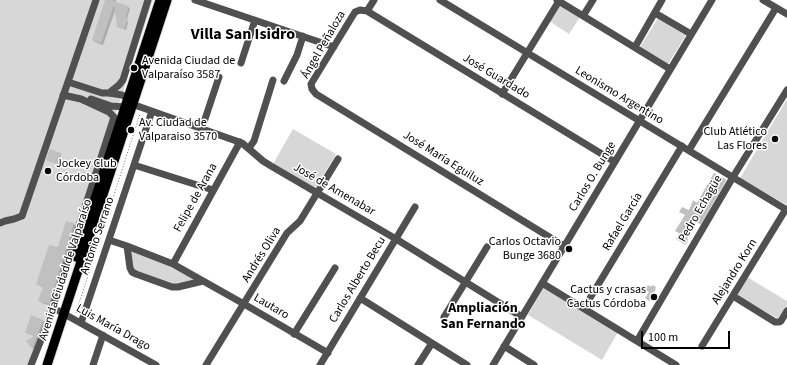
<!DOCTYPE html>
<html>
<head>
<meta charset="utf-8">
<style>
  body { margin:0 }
  #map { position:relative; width:787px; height:365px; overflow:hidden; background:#fff; font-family:"Source Sans 3",sans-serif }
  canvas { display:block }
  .scale { position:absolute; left:641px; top:331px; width:89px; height:18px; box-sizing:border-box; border:2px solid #000; border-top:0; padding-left:5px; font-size:12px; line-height:14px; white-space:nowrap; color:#000; -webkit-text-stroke:3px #fff; paint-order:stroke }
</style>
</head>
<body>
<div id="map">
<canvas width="787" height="365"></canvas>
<div class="scale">100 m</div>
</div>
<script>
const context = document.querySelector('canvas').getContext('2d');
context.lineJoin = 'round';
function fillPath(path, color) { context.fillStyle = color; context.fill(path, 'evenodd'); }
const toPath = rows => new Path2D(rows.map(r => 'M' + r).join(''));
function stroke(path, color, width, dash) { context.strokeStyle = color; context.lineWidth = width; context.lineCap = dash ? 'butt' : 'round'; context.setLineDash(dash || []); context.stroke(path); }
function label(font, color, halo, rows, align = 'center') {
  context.font = font + ' "Source Sans 3",sans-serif'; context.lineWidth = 3; context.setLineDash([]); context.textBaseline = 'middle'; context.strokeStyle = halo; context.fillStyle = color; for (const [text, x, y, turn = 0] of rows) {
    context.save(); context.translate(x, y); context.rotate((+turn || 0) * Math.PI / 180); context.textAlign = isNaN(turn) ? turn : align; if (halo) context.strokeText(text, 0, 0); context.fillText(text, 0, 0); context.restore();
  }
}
fillPath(toPath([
  [0,0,153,0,33,365,0,365],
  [560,4,580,17,569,34,549,21],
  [658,18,686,35,668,64,640,47],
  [787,99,787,205,740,178],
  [293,129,336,154,315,189,273,164],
  [131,250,198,279,174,285,133,269],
  [747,277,787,301,787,305,781,316,778,318,775,317,739,296,738,293],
  [544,287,618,332,602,360,528,315]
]), '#d7d7d7');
fillPath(toPath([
  [106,0,116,0,115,3,128,7,130,9,127,19,128,23,126,30,120,28,118,26,116,8,103,45,95,42,93,40],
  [60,154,61,155,58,164,49,161],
  [725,180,726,181,701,225,697,222,687,239,688,241,686,245,678,240,690,212],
  [67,222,74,224,77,227,51,306,42,303,39,300,44,288,40,286,37,284,58,248],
  [653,287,656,289,650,301,646,298],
  [32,316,43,321,45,322,35,348,33,349,32,347,35,336,28,334,27,332]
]), '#0003');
fillPath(toPath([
  [105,0,113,0,113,1,129,6,126,16,127,21,124,29,117,27,114,5,101,43,92,40],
  [50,149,61,153,57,164,46,160],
  [714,173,726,179,700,224,696,222,686,238,688,239,685,244,676,239,679,233,675,231,685,215,679,212,682,207,689,210,693,200,697,203],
  [66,221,74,223,49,304,38,301,43,287,36,284,49,245,58,247],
  [648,285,651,287,652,285,656,287,649,301,645,298,649,292,645,290],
  [31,315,43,320,33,347,31,348,26,341,34,336,25,333]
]), '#c0c0c0');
const major = toPath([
  [76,257,160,0],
  [47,365,167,0]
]);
stroke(major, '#dbdbdb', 11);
stroke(toPath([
  [76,313,140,114]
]), '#727272', 1, [1, 2]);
stroke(toPath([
  [195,0,334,47],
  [440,0,787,210],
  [557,0,670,69],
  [763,0,787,14],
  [367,11,374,0],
  [655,13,691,34],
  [583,16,593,0],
  [635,47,662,0],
  [241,63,255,20],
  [284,81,297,55,303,36],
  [68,82,102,93,109,93,122,95,127,98],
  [109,93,119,85,123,80,148,0],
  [502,94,559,1],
  [91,99,111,106,125,107],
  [129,103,242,143,263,161,271,166,396,239,522,317],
  [202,128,219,77],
  [249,148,254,141,273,80],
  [689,150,776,8],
  [134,165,213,190],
  [0,223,5,221,14,219,22,216,96,0],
  [109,240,127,246,173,264,244,304,328,353],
  [127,246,130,268,132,272,136,274,172,287,178,287,203,281],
  [564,246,316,94,312,89,311,84,355,12,360,10,367,11,615,162],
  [173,264,240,142],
  [542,283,676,365],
  [733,296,775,322,779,322,781,321,787,311],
  [360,298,467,365],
  [584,308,682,146],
  [59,311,156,365],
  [444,317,487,247],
  [81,323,152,111],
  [294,334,335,268],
  [637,341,733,177,787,90],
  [504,346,534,365],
  [702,346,786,209],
  [31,365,47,325,114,117,109,112,81,99,63,95],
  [93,365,103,335],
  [206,365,287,233,300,221,338,159],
  [320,365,415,207],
  [418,365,432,343],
  [493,365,712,0]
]), '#505050', 7);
stroke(major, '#000', 9);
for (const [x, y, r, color] of [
  [134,68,4,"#000"],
  [131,130,4,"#000"],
  [775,139,4,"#000"],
  [48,171,4,"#000"],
  [569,249,4,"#000"],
  [654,297,4,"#000"]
]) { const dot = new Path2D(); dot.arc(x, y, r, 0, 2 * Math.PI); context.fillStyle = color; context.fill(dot); stroke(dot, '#fff', 1.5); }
label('12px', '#000', '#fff', [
  ["Ángel Peñaloza",324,45,-60],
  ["José Guardado",496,77,31],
  ["Leonismo Argentino",619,96,31],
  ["José María Eguiluz",443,159,32],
  ["Carlos O. Bunge",593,177,-59],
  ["José de Amenabar",334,190,30],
  ["Felipe de Arana",196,198,-61],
  ["Pedro Echagüe",701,209,-60],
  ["Rafael García",623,222,-59],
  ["Antonio Serrano",98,236,-71],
  ["Andrés Oliva",262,255,-58],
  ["Avenida Ciudad de Valparaíso",66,270,-72],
  ["Alejandro Korn",735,272,-58],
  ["Carlos Alberto Becu",358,280,-59],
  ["Lautaro",271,307,30],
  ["Luis María Drago",113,328,29]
]);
label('12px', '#000', '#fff', [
  ["Avenida Ciudad de",142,61],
  ["Valparaíso 3587",142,75],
  ["Av. Ciudad de",139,123],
  ["Valparaiso 3570",139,137],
  ["Club Atlético",767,132,"right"],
  ["Las Flores",767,146,"right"],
  ["Jockey Club",56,164],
  ["Córdoba",56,178],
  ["Carlos Octavio",561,242,"right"],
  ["Bunge 3680",561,256,"right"],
  ["Cactus y crasas",646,290,"right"],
  ["Cactus Córdoba",646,304,"right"]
], 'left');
label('bold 14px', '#000', '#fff', [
  ["Ampliación",483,309],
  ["San Fernando",483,325]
]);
label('bold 16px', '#000', '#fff', [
  ["Villa San Isidro",243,35]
]);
</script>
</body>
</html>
